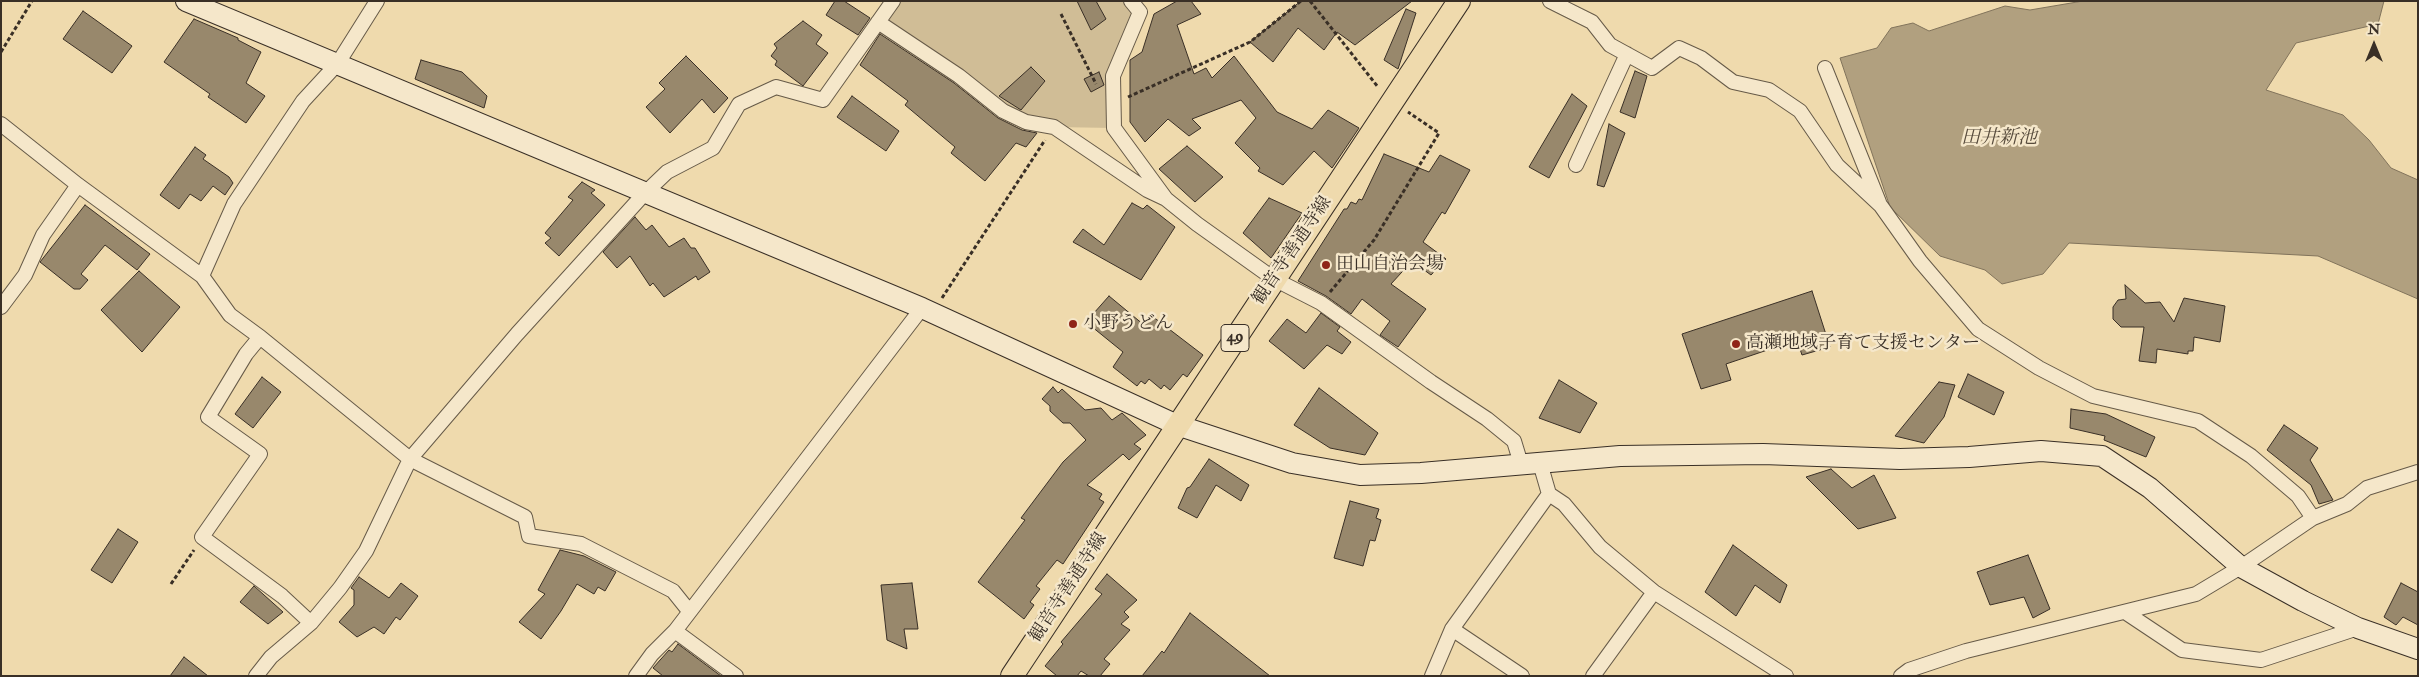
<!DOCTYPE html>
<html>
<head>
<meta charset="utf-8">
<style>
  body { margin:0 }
  #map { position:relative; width:2419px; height:677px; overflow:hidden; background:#efdaad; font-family:"IM FELL Double Pica",serif }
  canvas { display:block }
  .frame { position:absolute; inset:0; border:2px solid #392f26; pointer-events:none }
  .north { position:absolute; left:2349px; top:20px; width:50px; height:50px; -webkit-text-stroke:4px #f5e7ca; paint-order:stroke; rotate:0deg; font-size:14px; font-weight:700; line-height:20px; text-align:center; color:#392f26 }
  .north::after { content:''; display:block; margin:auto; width:18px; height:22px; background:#392f26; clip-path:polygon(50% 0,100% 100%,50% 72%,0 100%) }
</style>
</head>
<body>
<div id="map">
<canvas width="2419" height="677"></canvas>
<div class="frame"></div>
<div class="north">N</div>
</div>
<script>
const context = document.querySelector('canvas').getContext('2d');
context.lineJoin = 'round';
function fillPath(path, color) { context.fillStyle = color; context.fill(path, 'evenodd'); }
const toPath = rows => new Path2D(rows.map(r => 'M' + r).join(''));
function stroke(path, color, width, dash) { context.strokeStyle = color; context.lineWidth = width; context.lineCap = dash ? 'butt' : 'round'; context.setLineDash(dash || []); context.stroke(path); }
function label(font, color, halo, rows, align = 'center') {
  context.font = font + ' "IM FELL Double Pica","Noto Serif JP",serif'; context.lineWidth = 5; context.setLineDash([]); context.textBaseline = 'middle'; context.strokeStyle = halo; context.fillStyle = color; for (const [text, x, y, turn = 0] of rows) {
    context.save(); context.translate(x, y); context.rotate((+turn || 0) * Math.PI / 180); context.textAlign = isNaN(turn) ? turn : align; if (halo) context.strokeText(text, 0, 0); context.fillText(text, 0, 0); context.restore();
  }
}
fillPath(toPath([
  [893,1,1131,1,1140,12,1113,77,1114,128,1054,127,1026,122,878,22]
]), '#d0bd96');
const water = toPath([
  [2083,1,2384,1,2378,24,2296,43,2266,90,2343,115,2369,140,2391,168,2418,180,2418,299,2318,256,2069,243,2043,274,2002,284,1985,270,1940,256,1890,207,1840,58,1877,48,1891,28,1913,23,1929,31,2005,6,2030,10,2083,1]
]);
fillPath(water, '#b1a07f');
stroke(water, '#81735b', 1);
const building = toPath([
  [835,1,844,1,870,18,858,35,826,15,835,1],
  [1077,1,1096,1,1106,19,1091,30,1077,1],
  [1177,1,1191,1,1201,14,1177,25,1194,74,1206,68,1212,78,1234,56,1277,112,1312,129,1328,110,1359,128,1332,168,1314,151,1283,185,1258,171,1260,168,1235,143,1256,118,1241,100,1192,119,1201,128,1189,136,1168,119,1145,142,1130,122,1130,60,1142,52,1154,14,1177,1],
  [1301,1,1412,1,1355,45,1337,32,1324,50,1298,28,1273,62,1250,42,1301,1],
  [1406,9,1416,13,1398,69,1384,60,1406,9],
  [83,11,132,46,112,73,63,39,83,11],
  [194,19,238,38,238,40,261,52,246,83,265,96,246,123,208,97,210,94,164,62,194,19],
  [803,21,822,35,816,44,828,53,803,86,775,65,777,61,771,56,777,48,774,44,803,21],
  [880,34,954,83,998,118,1022,130,1037,133,1026,147,1016,143,985,181,951,153,955,147,905,105,908,101,860,65,880,34],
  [686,56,728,98,714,113,702,99,670,133,646,107,665,89,659,83,686,56],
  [421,60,462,72,487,96,484,108,415,79,421,60],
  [1031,67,1045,81,1021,110,999,96,1031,67],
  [1635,71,1647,76,1635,118,1620,112,1635,71],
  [1099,72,1104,85,1091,92,1084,79,1099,72],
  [1572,94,1587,106,1549,178,1529,167,1572,94],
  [852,96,899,131,886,151,837,117,852,96],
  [1609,124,1625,133,1604,187,1597,185,1609,124],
  [1187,146,1223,177,1195,202,1159,169,1187,146],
  [195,147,206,155,203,159,229,177,233,183,225,195,213,186,201,201,190,194,179,209,160,195,195,147],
  [1384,154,1429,172,1440,155,1470,170,1445,214,1442,212,1423,242,1446,259,1431,275,1412,261,1391,284,1426,309,1398,347,1380,335,1390,321,1362,299,1351,314,1326,296,1298,281,1344,209,1347,209,1351,202,1356,204,1359,199,1362,200,1384,154],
  [582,182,595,190,591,193,605,205,559,256,545,243,551,238,545,233,573,200,568,197,582,182],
  [1269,198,1302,213,1271,258,1243,233,1269,198],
  [1132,203,1143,209,1147,205,1175,227,1141,280,1073,242,1083,229,1104,245,1132,203],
  [85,205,150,254,137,270,105,245,81,274,88,280,80,289,74,289,40,262,85,205],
  [635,217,646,230,652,225,669,247,684,238,691,248,695,248,710,272,698,280,696,276,664,297,653,283,650,286,630,256,617,268,603,252,635,217],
  [139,271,180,307,142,352,101,310,139,271],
  [2125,285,2145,303,2160,302,2174,322,2184,298,2225,306,2220,342,2194,337,2193,351,2188,351,2188,354,2157,349,2156,363,2139,361,2144,327,2121,327,2113,319,2113,307,2118,300,2126,299,2125,285],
  [1812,291,1830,347,1802,355,1797,340,1726,364,1731,380,1701,389,1682,334,1812,291],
  [1109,296,1144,325,1152,316,1203,355,1187,377,1183,374,1170,390,1164,385,1161,389,1149,379,1145,384,1141,381,1137,386,1113,367,1123,352,1086,322,1109,296],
  [1321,313,1340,327,1337,331,1351,342,1342,354,1327,345,1304,369,1269,341,1287,319,1306,333,1321,313],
  [1968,374,2004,392,1994,415,1958,397,1968,374],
  [262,377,281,392,253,428,235,414,262,377],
  [1559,380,1597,403,1580,433,1539,418,1559,380],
  [1939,382,1955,385,1944,417,1924,443,1895,436,1939,382],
  [1053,387,1058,393,1062,389,1085,410,1101,408,1112,420,1122,413,1146,435,1134,444,1141,449,1129,460,1123,454,1087,485,1102,494,1099,499,1104,502,1063,564,1057,560,1036,586,1040,589,1030,602,1034,605,1024,619,978,582,1025,520,1021,518,1063,462,1086,440,1070,423,1063,423,1050,411,1050,406,1042,399,1053,387],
  [1319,388,1378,433,1365,455,1330,448,1294,425,1319,388],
  [2071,409,2106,414,2155,437,2146,457,2104,440,2105,436,2070,428,2071,409],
  [2284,425,2318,448,2310,460,2333,500,2319,504,2311,485,2267,450,2284,425],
  [1209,459,1249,485,1241,501,1216,485,1197,518,1178,508,1187,488,1190,487,1209,459],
  [1831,469,1852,488,1874,475,1896,518,1858,529,1806,477,1831,469],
  [1350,501,1379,509,1376,518,1381,520,1375,541,1370,540,1363,566,1334,558,1350,501],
  [118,529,138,542,112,583,91,570,118,529],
  [1733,545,1787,585,1780,603,1755,585,1736,616,1705,592,1733,545],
  [560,550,584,556,616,572,605,591,598,587,594,594,577,584,561,611,541,639,519,622,545,594,538,590,560,550],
  [2028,555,2050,609,2033,618,2024,597,1990,605,1977,572,2028,555],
  [1107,574,1137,600,1124,612,1129,617,1121,624,1130,630,1104,659,1110,664,1100,676,1089,676,1081,671,1077,676,1057,676,1045,666,1063,644,1061,642,1102,594,1095,589,1107,574],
  [359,577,389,598,401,583,418,596,400,620,396,617,384,634,374,627,357,637,339,622,354,605,354,590,351,588,359,577],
  [912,583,918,629,904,629,907,649,887,640,881,585,912,583],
  [2401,583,2418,592,2418,625,2403,617,2396,625,2384,617,2401,583],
  [254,586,283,612,268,624,240,602,254,586],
  [1190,613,1270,676,1142,676,1162,651,1164,653,1190,613],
  [678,644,721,676,663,676,653,668,669,650,672,652,678,644],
  [184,657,208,676,170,676,184,657]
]);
fillPath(building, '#98886c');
stroke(building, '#392f26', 1);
const street = toPath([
  [1131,1,1140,12,1113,76,1114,128,1166,199,1197,224,1274,279,1321,303,1431,382,1487,419,1514,441,1521,464],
  [1550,1,1592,22,1610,45,1652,68,1679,48,1701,58,1733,82,1769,90,1800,111,1837,165,1881,206,1920,261,1978,329,2039,368,2093,396,2198,421,2251,456,2298,496,2313,518],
  [878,22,959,76,1003,111,1026,122,1054,127,1147,190,1166,199],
  [1825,68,1879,202],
  [1,124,78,185,202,276,230,315,260,337,246,354,208,417,260,454,202,537,282,596,311,623,271,657,256,676],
  [1576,165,1627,54],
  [202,276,234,204,303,101,338,63,377,1],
  [1,307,25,275,43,235,78,185],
  [260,337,410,459,525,517,529,536,581,544,673,591,689,611],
  [1540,463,1549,494,1564,504,1600,547,1654,592,1786,676],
  [2125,612,2182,650,2261,660,2358,628],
  [311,623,340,588,366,551,410,459,517,334,644,194,667,172,713,148,739,104,776,87,823,100,893,1],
  [1452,629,1522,676],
  [675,631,736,676],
  [636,676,652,654,675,631,922,308],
  [1432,676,1452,629,1549,494],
  [1593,676,1654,592],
  [1901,676,1909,670,1966,651,2196,594,2241,567,2313,518,2347,504,2367,488,2418,472]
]);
const secondary = toPath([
  [186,1,922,308,1177,425,1292,463,1360,475,1421,473,1620,456,1763,454,1900,459,1969,457,2041,451,2102,456,2150,488,2241,567,2303,601,2358,628,2418,649]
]);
const primary = toPath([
  [1012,676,1459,1]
]);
stroke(street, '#665a48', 16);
stroke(secondary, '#392f26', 22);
stroke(primary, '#392f26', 24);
stroke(toPath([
  [1310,1,1378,87],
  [1061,14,1096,84],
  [1,52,32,1],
  [1128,97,1250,42,1301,1],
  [1330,292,1374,240,1439,133,1408,112],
  [942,298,1045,140],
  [171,584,194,550]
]), '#392f26', 3, [4, 2.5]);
stroke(street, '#f5e7ca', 14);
stroke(secondary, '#f5e7ca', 20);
stroke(primary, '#efdaad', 22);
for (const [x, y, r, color] of [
  [1326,265,5,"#8f2418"],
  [1073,324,5,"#8f2418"],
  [1736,344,5,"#8f2418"]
]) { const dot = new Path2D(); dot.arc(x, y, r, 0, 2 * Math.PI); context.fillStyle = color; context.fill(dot); stroke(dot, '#f5e7ca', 2); }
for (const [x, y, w] of [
  [1235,338,28]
]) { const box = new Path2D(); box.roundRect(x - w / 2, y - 13.5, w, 27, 4); context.fillStyle = '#f5e7ca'; context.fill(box); stroke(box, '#392f26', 1); }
label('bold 16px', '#392f26', null, [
  ["49",1235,338]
]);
label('18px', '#392f26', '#f5e7ca', [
  ["観音寺善通寺線",1293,251,-56],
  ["観音寺善通寺線",1069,588,-57]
]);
label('18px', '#392f26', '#f5e7ca', [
  ["田山自治会場",1336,265],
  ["小野うどん",1083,324],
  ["高瀬地域子育て支援センター",1746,344]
], 'left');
label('italic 19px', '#574b3c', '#f5e7ca', [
  ["田井新池",1999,139]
]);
</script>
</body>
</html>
